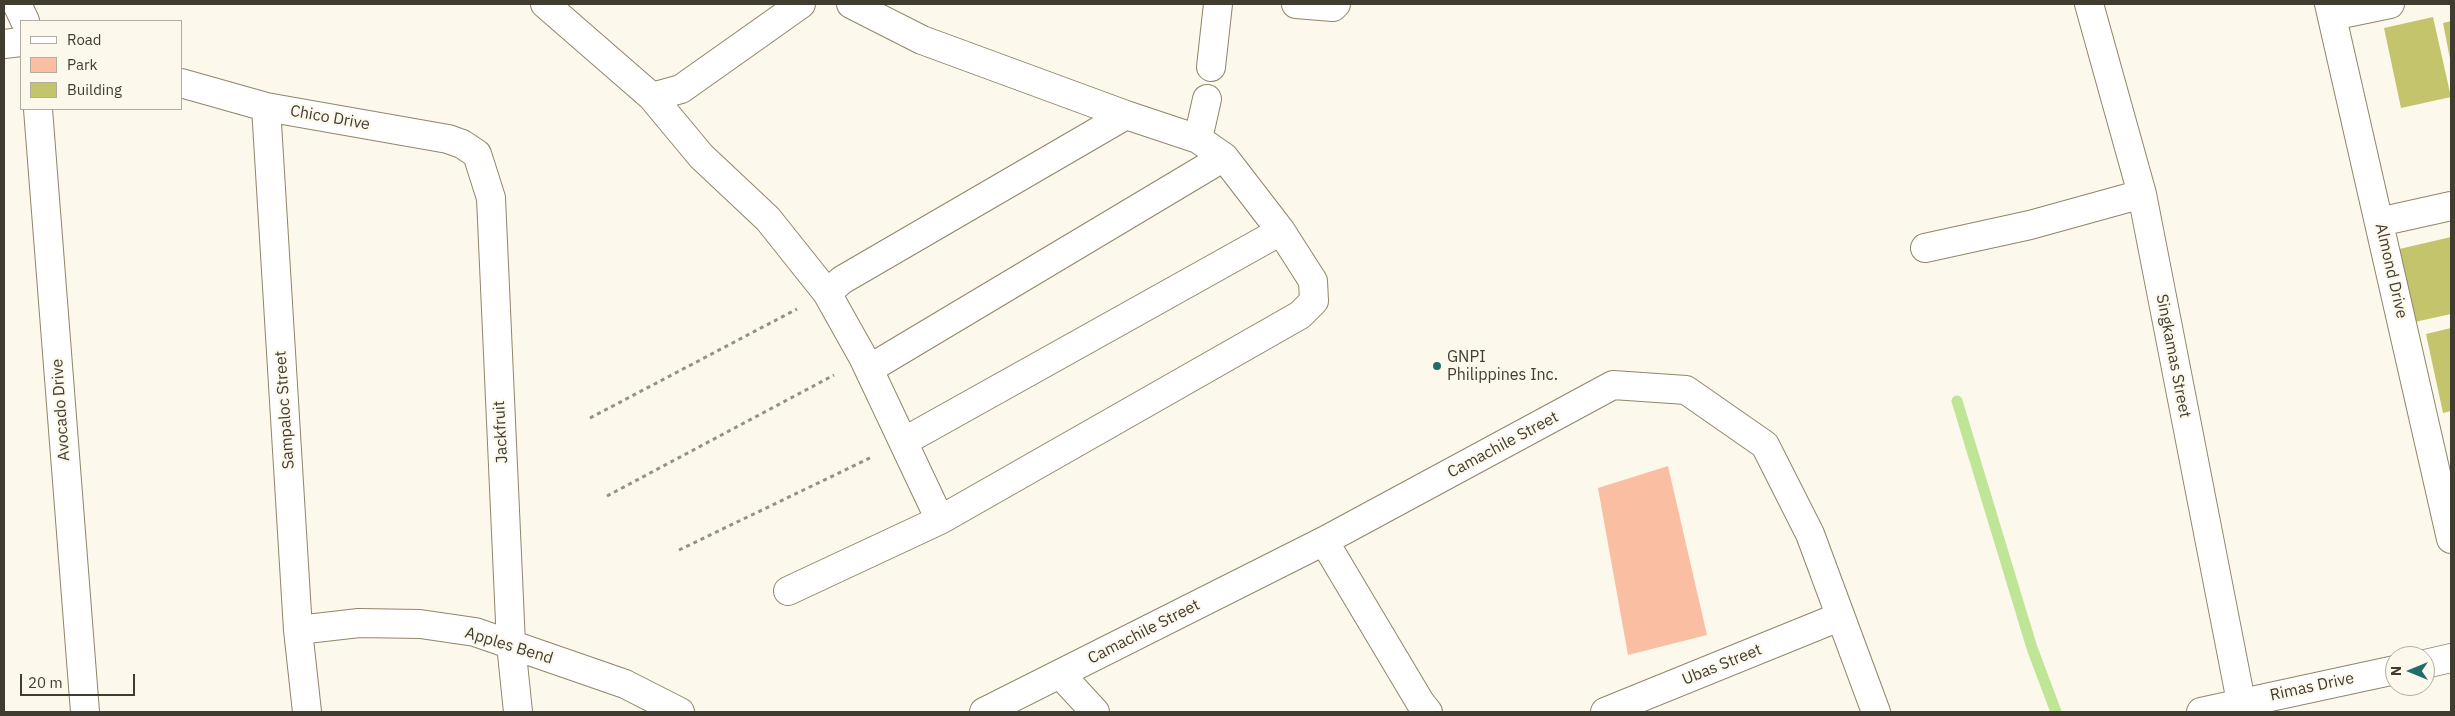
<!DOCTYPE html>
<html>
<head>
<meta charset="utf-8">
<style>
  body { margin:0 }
  #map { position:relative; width:2455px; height:716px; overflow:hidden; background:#fdf8ec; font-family:"IBM Plex Sans",sans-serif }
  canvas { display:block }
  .frame { position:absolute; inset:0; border:5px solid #413c30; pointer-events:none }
  .legend { position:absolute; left:20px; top:20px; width:162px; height:90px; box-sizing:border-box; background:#fdf8ec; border:1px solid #b2ada1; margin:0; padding:6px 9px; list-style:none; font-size:15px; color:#413c30 }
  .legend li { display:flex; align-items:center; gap:10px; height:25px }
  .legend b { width:25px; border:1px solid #b2ada1 }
  .north { position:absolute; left:2385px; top:646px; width:50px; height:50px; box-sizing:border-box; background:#fdf8ec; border:1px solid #b2ada1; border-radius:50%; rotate:270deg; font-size:14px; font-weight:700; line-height:20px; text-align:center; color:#413c30 }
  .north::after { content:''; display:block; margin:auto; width:18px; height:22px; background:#226d6a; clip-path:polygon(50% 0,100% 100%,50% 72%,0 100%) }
  .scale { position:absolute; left:20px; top:674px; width:115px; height:22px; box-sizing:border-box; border:2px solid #413c30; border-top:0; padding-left:6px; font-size:15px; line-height:18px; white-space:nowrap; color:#413c30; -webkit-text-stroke:4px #fdf8ec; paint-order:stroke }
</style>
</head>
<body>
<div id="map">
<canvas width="2455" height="716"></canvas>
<div class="frame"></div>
<ul class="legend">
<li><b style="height:6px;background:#fff"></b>Road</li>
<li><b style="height:14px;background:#fabfa3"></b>Park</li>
<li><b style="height:14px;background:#c4c46c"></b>Building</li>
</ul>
<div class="north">N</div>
<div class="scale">20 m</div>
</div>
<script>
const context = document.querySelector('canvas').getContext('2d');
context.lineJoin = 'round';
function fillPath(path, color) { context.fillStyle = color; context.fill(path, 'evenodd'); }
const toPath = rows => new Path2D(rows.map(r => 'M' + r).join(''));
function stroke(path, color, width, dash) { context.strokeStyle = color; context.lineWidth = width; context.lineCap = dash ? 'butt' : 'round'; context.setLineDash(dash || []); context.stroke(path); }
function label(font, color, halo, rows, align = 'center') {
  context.font = font + ' "IBM Plex Sans",sans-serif'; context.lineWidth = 4.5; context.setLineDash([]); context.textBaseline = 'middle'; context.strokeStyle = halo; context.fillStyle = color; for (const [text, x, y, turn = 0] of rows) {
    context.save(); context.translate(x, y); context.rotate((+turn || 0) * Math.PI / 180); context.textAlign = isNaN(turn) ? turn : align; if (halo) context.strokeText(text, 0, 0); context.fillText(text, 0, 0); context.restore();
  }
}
fillPath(toPath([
  [1668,466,1707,635,1628,655,1598,488]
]), '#fabfa3');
stroke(toPath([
  [1957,401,2032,648,2056,712]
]), '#bfe596', 11);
fillPath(toPath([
  [2433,17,2451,97,2401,108,2384,28],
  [2451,21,2451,59,2450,59,2443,23],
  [2451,237,2451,314,2410,323,2395,250],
  [2451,328,2451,411,2443,413,2426,334]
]), '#c4c46c');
const minor = toPath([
  [17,4,25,21],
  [545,4,652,97,681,89,801,4],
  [1296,4,1333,7,1336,4],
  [2089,4,2142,194,2243,712],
  [2329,4,2451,539],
  [2332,16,2390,4],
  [4,44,21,42],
  [1211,67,1218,4],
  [181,83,266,107,448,139,462,144,477,154,491,198,511,644,518,712],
  [652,97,701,156,768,219,827,293],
  [266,107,298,630,307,712],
  [38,109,85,712],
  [1198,139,1207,99],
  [2379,222,2451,206],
  [1925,248,2030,225,2142,194],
  [869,369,1224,157],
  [903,442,1281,231],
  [940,520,864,359,827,293,842,280,1126,115],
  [1324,541,1420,702,1428,712],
  [788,591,940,520,1300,315,1314,301,1313,281,1281,231,1224,157,1198,139,1126,115,922,40,851,4],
  [298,630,359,623,420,624,475,632,625,684,680,712],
  [2425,664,2451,658],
  [1060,674,1095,712],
  [984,712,1324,541,1613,385,1686,390,1765,445,1810,534,1876,712],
  [1605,712,1839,617],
  [2201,712,2395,670]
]);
stroke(minor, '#91856a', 30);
stroke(toPath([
  [590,418,797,309],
  [607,496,834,375],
  [679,550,872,457]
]), '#969185', 3, [4, 4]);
stroke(minor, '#fff', 28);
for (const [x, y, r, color] of [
  [1437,366,5,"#226d6a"]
]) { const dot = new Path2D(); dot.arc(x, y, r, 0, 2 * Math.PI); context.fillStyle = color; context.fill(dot); stroke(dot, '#fdf8ec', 2); }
label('16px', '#413c30', '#fdf8ec', [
  ["Chico Drive",330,118,10],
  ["Almond Drive",2391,271,77],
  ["Singkamas Street",2173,356,79],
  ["Avocado Drive",61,410,-94],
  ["Sampaloc Street",285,410,-94],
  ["Jackfruit",501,432,-93],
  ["Camachile Street",1503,445,-28],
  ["Camachile Street",1144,632,-27],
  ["Apples Bend",509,646,17],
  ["Ubas Street",1722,665,-22],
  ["Rimas Drive",2312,687,-12]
]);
label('16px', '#413c30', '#fdf8ec', [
  ["GNPI",1447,357],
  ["Philippines Inc.",1447,375]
], 'left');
</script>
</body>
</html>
